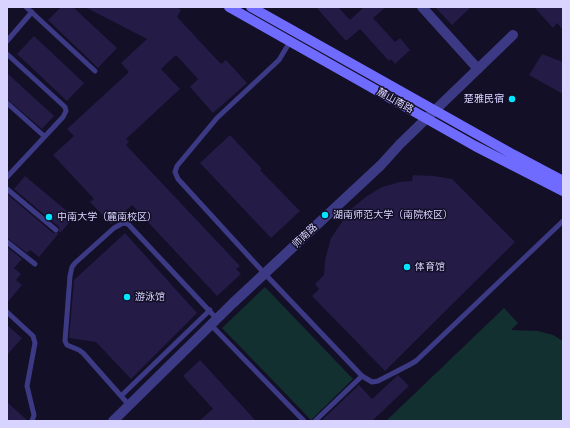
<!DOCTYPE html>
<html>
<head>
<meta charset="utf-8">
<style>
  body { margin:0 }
  #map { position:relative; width:570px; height:428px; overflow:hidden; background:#130f26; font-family:Arial,sans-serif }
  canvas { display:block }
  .frame { position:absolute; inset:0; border:8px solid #d9d4ff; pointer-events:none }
</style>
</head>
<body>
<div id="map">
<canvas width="570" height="428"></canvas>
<div class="frame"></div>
</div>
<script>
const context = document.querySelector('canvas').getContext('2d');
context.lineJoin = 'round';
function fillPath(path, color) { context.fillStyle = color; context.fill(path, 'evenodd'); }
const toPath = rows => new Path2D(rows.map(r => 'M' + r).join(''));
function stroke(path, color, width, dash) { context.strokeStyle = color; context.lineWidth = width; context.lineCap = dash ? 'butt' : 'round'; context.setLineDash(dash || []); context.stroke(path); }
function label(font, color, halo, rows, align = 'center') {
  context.font = font + ' Arial,"Noto Sans SC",sans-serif'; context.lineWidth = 3; context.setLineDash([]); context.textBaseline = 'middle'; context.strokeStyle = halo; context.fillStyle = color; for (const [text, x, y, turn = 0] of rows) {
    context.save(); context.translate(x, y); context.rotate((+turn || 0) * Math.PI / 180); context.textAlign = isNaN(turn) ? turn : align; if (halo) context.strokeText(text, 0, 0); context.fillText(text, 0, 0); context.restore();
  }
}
fillPath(toPath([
  [265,287,353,379,311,420,222,328],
  [504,308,518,323,511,330,538,331,553,335,563,341,563,421,386,421]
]), '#12302f');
fillPath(toPath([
  [61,7,73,7,117,48,98,68,48,20],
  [85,7,176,7,181,10,177,17,221,64,226,60,247,83,213,113,190,87,198,79,176,55,161,69,180,89,126,139,129,142,126,145,240,266,236,269,241,274,217,296,132,205,111,224,90,202,94,199,53,155,74,136,67,129,129,72,121,63,147,39],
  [316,7,338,7,350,20,364,7,386,7,373,18,395,42,400,38,410,50,395,64,391,59,389,61,360,29,346,41],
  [435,7,471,7,452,25],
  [534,7,563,7,563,30,557,23,553,28],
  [34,36,84,83,67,101,17,54],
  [542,54,563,62,563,94,529,75],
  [7,73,54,116,42,129,7,99],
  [230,135,262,169,260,170,300,211,271,238,200,163],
  [413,175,434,176,452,179,515,242,385,371,312,296,319,289,315,284,324,275,325,260,331,238,351,209,367,196,382,187,400,182,412,181],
  [25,176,74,217,61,232,59,232,59,227,14,189],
  [8,195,53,233,59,233,39,257,30,250,27,253,7,238,7,197],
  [125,233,197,313,131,379,96,342,69,338,74,280],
  [7,247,22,259,14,268,21,274,16,280,22,285,7,303],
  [7,325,22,338,7,355],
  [200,360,256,421,199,421,213,409,183,376],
  [398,375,409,386,372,421,321,421,359,385,372,399],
  [7,402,28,421,7,421]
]), '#241b47');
stroke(toPath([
  [26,7,95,71],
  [291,40,279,60,217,118,177,166,175,172,178,179,265,274,362,376],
  [7,41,32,12],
  [7,54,65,107,66,111,63,117,7,177],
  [7,103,44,136],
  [7,189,56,230],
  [7,242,35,264],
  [7,312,33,336,35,343,27,386,34,415,32,421],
  [211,325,304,421],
  [121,396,210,310],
  [129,405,83,353,79,350,67,345,65,341,70,276,72,267,75,263,114,228,123,223,128,224,217,319],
  [315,421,362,376,372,382,378,381,409,365,416,361,563,221]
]), '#3d3a85', 5);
stroke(toPath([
  [422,7,478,69],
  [113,421,233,303,381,165,400,144,513,35]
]), '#3d3a85', 10);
stroke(toPath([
  [229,7,475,146,563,191],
  [251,7,514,155,563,181]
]), '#6f6bff', 10);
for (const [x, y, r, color] of [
  [512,99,4,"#00e5ff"],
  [325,215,4,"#00e5ff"],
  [49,217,4,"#00e5ff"],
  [407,267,4,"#00e5ff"],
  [127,297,4,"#00e5ff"]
]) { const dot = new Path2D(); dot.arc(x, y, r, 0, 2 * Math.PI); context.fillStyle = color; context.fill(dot); stroke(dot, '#130f26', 1.5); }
label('10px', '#d9d4ff', '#130f26', [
  ["楚雅民宿",504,99,"right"],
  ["湖南师范大学（南院校区）",333,215],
  ["中南大学（麓南校区）",57,217],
  ["体育馆",415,267],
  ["游泳馆",135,297]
], 'left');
label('10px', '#d9d4ff', '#130f26', [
  ["麓山南路",395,101,29],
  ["师南路",305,236,-43]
]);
</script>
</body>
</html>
